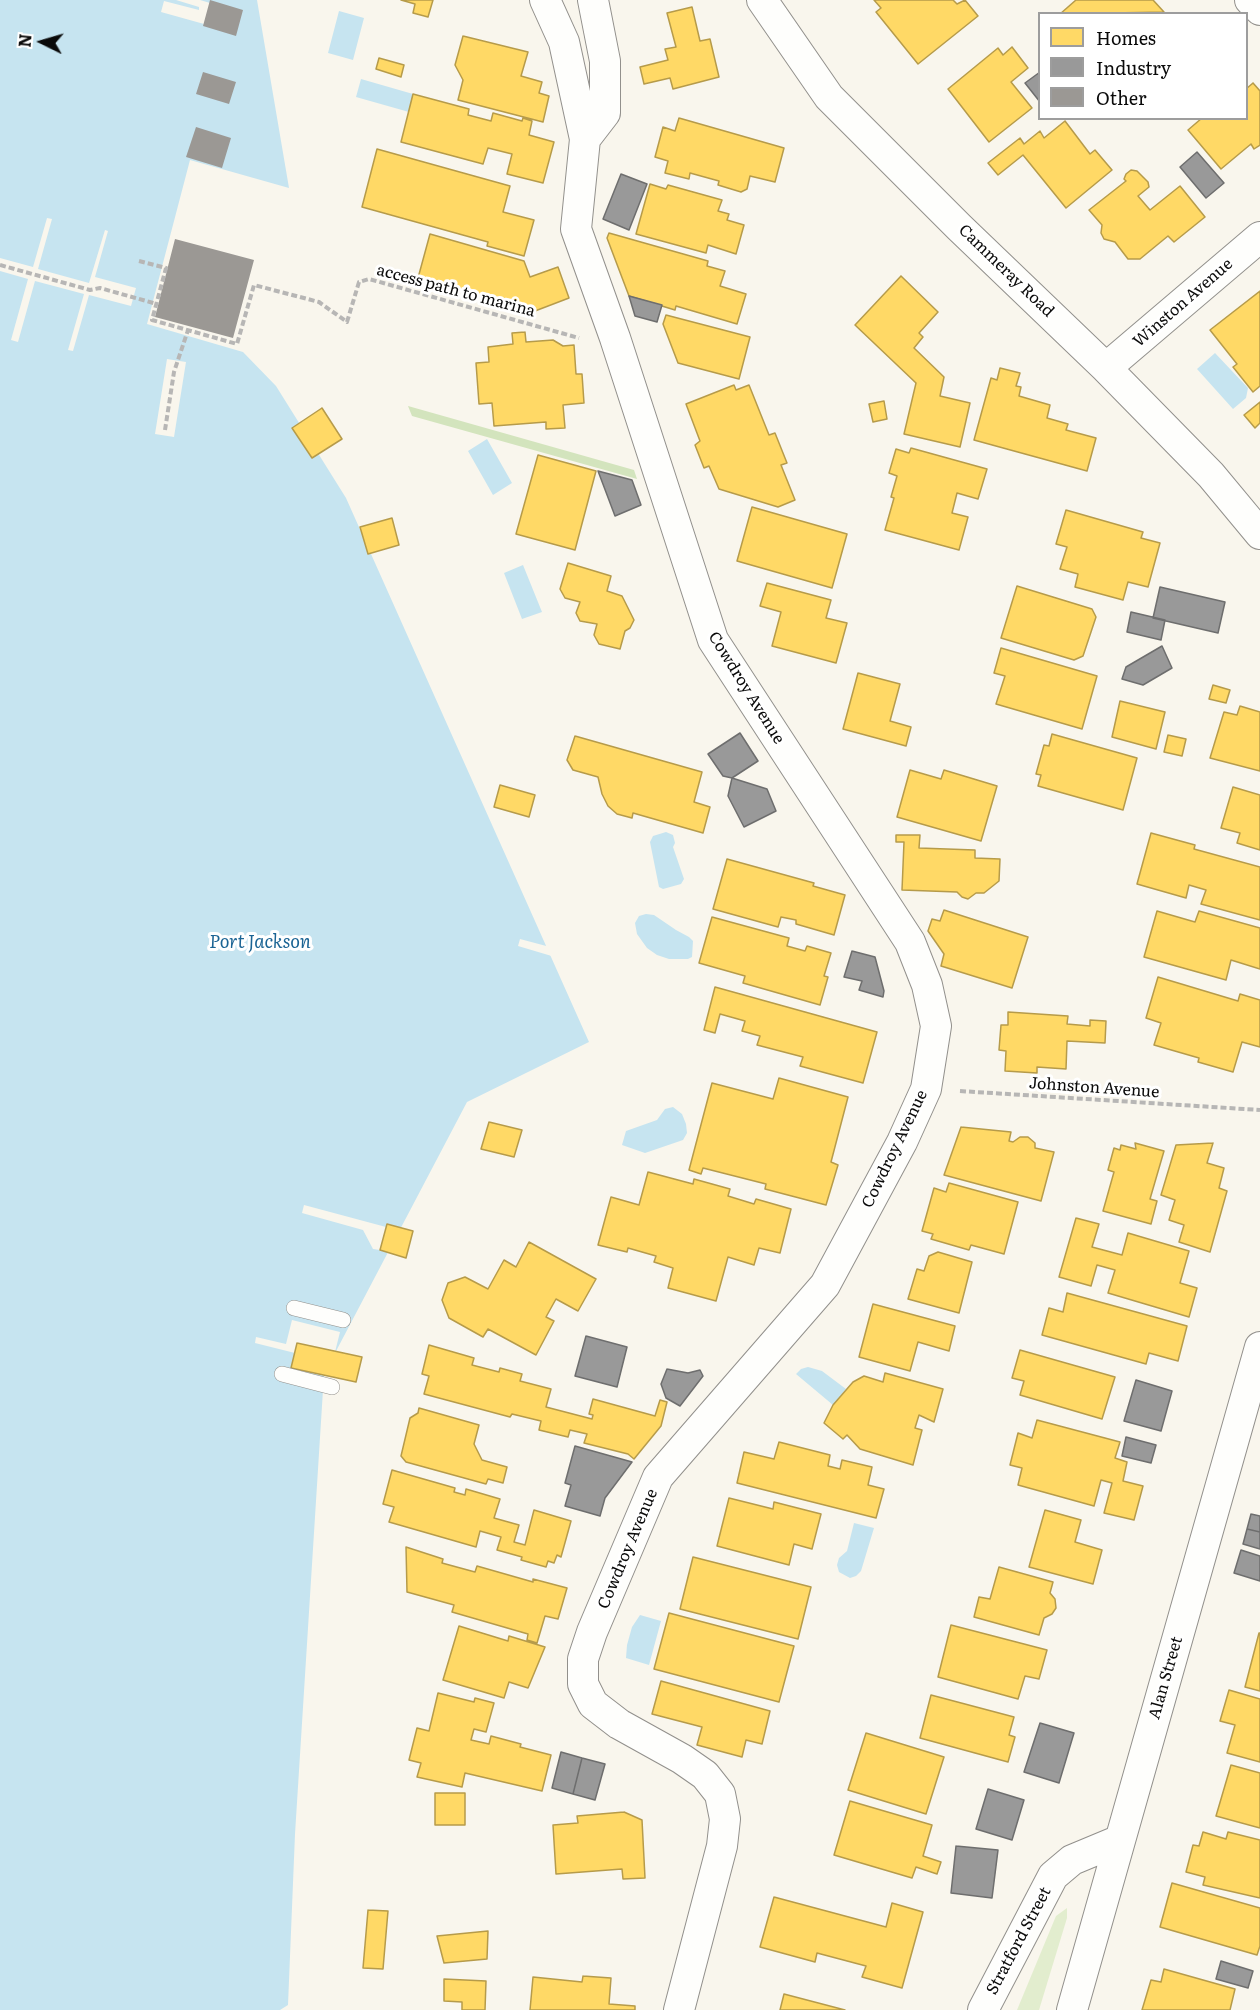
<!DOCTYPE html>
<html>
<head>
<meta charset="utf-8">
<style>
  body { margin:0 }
  #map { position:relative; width:1260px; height:2010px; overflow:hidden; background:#f9f6ed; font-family:Literata,serif }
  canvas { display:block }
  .legend { position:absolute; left:1038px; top:12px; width:210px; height:108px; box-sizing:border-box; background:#fff; border:2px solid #9d9d9d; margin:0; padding:8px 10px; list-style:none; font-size:18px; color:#0a0a0a }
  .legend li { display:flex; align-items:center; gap:12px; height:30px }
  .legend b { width:30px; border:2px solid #9d9d9d }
  .north { position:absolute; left:12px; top:12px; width:60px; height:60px; -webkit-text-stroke:4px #fff; paint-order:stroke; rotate:275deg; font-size:16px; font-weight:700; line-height:24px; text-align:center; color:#0a0a0a }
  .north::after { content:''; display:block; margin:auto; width:21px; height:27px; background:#0a0a0a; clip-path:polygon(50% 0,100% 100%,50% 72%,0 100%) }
</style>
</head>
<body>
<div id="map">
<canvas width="1260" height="2010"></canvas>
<ul class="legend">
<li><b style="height:16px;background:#ffd966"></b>Homes</li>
<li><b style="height:16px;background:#999"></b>Industry</li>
<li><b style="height:16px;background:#9b9894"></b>Other</li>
</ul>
<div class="north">N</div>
</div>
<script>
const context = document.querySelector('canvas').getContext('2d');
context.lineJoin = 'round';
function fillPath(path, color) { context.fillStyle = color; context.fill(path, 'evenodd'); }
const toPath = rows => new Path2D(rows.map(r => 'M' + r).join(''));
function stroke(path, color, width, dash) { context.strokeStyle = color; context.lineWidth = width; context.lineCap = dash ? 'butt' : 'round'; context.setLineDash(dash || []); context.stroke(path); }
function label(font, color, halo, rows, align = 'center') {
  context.font = font + ' Literata,serif'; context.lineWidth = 6; context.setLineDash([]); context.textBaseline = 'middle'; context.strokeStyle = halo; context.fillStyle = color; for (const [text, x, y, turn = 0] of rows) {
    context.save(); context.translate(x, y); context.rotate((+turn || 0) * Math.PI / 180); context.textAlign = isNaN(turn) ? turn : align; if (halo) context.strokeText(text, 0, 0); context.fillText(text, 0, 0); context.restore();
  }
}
fillPath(toPath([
  [1067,1908,1067,1918,1039,2010,1017,2010,1056,1916]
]), '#e2edce');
fillPath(toPath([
  [408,406,634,470,637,479,412,416]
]), '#d3e4bd');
fillPath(toPath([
  [0,0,257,0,289,188,190,160,147,324,243,352,276,386,346,498,589,1042,467,1102,324,1374,295,1834,288,2005,280,2010,0,2010],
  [339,11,364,18,353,60,328,53],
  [361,79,413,94,409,112,356,97],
  [1215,353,1248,388,1246,398,1233,409,1197,369],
  [487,439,512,483,493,495,468,451],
  [523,565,542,612,522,619,504,573],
  [666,832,673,835,675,843,673,847,684,879,681,884,663,889,659,887,650,842,653,836],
  [646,914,654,915,676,930,689,937,693,941,692,957,688,959,669,959,657,955,647,948,637,934,635,923,639,916],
  [673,1107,682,1114,686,1124,687,1133,683,1140,645,1153,622,1145,626,1131,657,1120,665,1109],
  [808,1367,822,1371,846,1389,833,1405,796,1374,801,1369],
  [854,1523,874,1528,861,1571,856,1576,850,1578,839,1572,837,1565,839,1558,847,1551],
  [640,1615,661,1621,649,1665,626,1658,627,1645,632,1627]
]), '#c6e4f0');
fillPath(toPath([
  [176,0,200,0,210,3,204,24,161,12,164,1,199,10,199,7],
  [47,218,52,219,38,269,89,283,105,230,108,231,95,277,136,288,131,306,89,295,73,351,68,350,84,294,35,281,18,342,11,340,28,279,0,271,0,258,33,267],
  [167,359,186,362,174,437,155,434],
  [520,939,550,947,555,957,518,946],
  [304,1205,386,1227,380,1250,373,1249,363,1230,302,1213],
  [292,1320,340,1332,335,1352,297,1343,295,1353,255,1343,256,1337,286,1344]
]), '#f9f6ed');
const homes = toPath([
  [401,0,433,0,428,17,413,13,415,4,401,0],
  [874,0,953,0,957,4,965,0,978,16,918,64,876,12,881,8,874,0],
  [1076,0,1153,0,1164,12,1060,14,1076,0],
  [692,7,700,41,710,39,719,77,673,89,670,78,644,84,640,67,668,60,665,49,676,47,667,13,692,7],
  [463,36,528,52,521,76,542,82,539,93,549,96,543,122,458,100,463,80,455,65,463,36],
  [1012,47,1028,68,1011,82,1032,108,989,142,948,89,998,48,1003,55,1012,47],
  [379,58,404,65,401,77,376,69,379,58],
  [1253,83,1260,91,1260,145,1254,149,1251,144,1221,169,1188,130,1202,118,1246,118,1246,89,1253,83],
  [413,94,469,109,468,115,491,121,493,113,522,121,523,118,532,121,529,135,554,142,543,183,507,174,512,154,488,148,483,164,401,142,413,94],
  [679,118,784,148,775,182,750,176,747,189,741,192,718,185,719,181,690,173,689,179,665,173,668,161,655,157,663,127,675,131,679,118],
  [1065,121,1090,154,1095,150,1112,170,1066,208,1023,155,998,175,988,163,1020,138,1024,144,1040,131,1044,138,1065,121],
  [377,149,510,186,503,212,534,220,524,256,487,246,488,242,362,207,377,149],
  [1131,170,1137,171,1148,182,1149,187,1138,196,1150,210,1180,186,1205,217,1174,242,1168,236,1140,259,1128,259,1115,242,1104,239,1101,233,1102,225,1089,210,1126,181,1124,179,1126,174,1131,170],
  [650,184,666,189,668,185,722,200,718,211,729,214,727,220,744,225,736,254,708,245,706,253,636,234,650,184],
  [609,233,708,261,707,266,725,271,720,286,746,294,737,324,676,306,675,310,629,296,607,238,609,233],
  [430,234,524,261,530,277,558,267,569,298,535,311,418,278,430,234],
  [901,276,938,312,919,333,923,337,914,348,944,377,940,396,970,403,960,447,904,434,916,383,855,325,901,276],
  [1260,291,1260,386,1253,392,1233,367,1237,364,1210,330,1260,291],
  [666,315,750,337,739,379,678,363,663,324,666,315],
  [525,332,526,342,553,340,563,346,574,345,576,374,582,374,584,403,563,405,565,428,546,429,546,422,494,426,492,403,479,404,476,363,489,362,488,347,513,344,512,333,525,332],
  [1000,368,1020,373,1016,386,1021,387,1019,396,1050,405,1047,418,1068,424,1066,430,1096,438,1087,471,974,440,991,378,997,380,1000,368],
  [734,385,736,390,749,385,769,435,775,433,787,463,781,465,795,500,778,507,719,489,709,466,704,468,695,445,700,441,686,404,734,385],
  [884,401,887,419,873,422,869,404,884,401],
  [1260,402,1260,423,1255,428,1244,415,1260,402],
  [322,408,342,439,312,458,292,428,322,408],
  [911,448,987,469,978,499,957,493,952,513,968,517,959,550,885,530,894,498,891,497,897,476,889,473,896,449,909,453,911,448],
  [538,455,596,471,575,550,516,534,538,455],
  [752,507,847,534,832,588,737,561,752,507],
  [1066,510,1143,532,1141,538,1160,543,1148,587,1128,582,1123,600,1075,587,1078,574,1060,569,1067,547,1056,544,1066,510],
  [392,518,399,545,368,554,360,527,392,518],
  [568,563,611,576,607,591,622,596,634,620,630,628,625,631,620,649,599,644,594,635,597,624,580,621,576,613,580,602,565,598,560,589,568,563],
  [767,583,831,600,826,618,847,623,836,663,772,646,781,612,760,606,767,583],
  [1017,586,1092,609,1096,617,1083,656,1074,660,1001,638,1017,586],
  [1001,648,1097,676,1082,729,996,704,1005,676,994,673,1001,648],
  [858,673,900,684,890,721,911,727,906,746,843,729,858,673],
  [1213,685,1230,690,1226,703,1209,699,1213,685],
  [1120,701,1165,712,1156,749,1112,737,1120,701],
  [1240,706,1260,712,1260,771,1210,758,1224,712,1237,715,1240,706],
  [1052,734,1137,758,1123,810,1038,786,1041,775,1036,774,1044,745,1049,746,1052,734],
  [1168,735,1186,739,1182,756,1164,752,1168,735],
  [575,736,702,772,694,802,710,807,703,833,633,813,632,818,617,814,608,806,602,794,598,777,573,770,567,760,575,736],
  [910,770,941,779,944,770,997,786,981,841,897,817,910,770],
  [500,785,535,795,529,817,494,807,500,785],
  [1233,787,1260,795,1260,850,1237,843,1240,833,1221,828,1233,787],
  [1151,833,1195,845,1194,849,1260,867,1260,920,1201,904,1206,890,1189,885,1186,898,1137,884,1151,833],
  [896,835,920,835,919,848,975,850,975,858,1000,859,999,881,984,893,976,893,968,899,962,897,957,892,902,890,904,842,896,842,896,835],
  [727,859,814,883,813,886,845,895,834,935,796,924,796,920,781,917,778,927,713,909,727,859],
  [944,910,1028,937,1012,988,941,966,944,954,928,931,932,919,940,921,944,910],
  [1157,911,1195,922,1199,911,1260,928,1260,969,1231,960,1226,980,1144,957,1157,911],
  [712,917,789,938,787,946,805,951,807,946,831,953,824,976,828,977,820,1005,743,983,745,976,699,963,712,917],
  [1158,977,1238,1001,1240,994,1260,1000,1260,1047,1242,1042,1233,1072,1198,1062,1199,1058,1154,1045,1161,1023,1146,1018,1158,977],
  [715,987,877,1032,863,1083,800,1066,803,1057,757,1045,760,1036,742,1031,745,1021,720,1014,715,1033,704,1030,715,987],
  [1008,1012,1068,1016,1067,1024,1090,1026,1090,1020,1106,1021,1105,1043,1067,1041,1066,1069,1037,1067,1037,1073,1005,1071,1006,1051,999,1050,1001,1025,1008,1025,1008,1012],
  [779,1078,848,1097,831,1162,838,1165,826,1205,765,1189,766,1184,703,1168,701,1174,689,1170,712,1083,773,1099,779,1078],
  [489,1122,522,1130,514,1157,481,1149,489,1122],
  [961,1127,1011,1132,1009,1141,1013,1142,1020,1137,1028,1137,1035,1143,1035,1148,1054,1152,1041,1201,944,1175,961,1127],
  [1135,1143,1164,1151,1150,1199,1157,1201,1151,1224,1103,1211,1114,1172,1108,1170,1114,1148,1120,1150,1121,1145,1136,1149,1135,1143],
  [1213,1143,1207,1163,1224,1168,1219,1188,1227,1191,1210,1252,1179,1242,1184,1225,1169,1220,1175,1200,1161,1195,1176,1145,1213,1143],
  [648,1172,693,1184,694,1179,730,1189,728,1196,754,1204,756,1199,791,1209,780,1253,759,1248,754,1265,728,1257,716,1301,668,1288,673,1268,654,1262,656,1256,628,1248,627,1252,598,1245,611,1197,639,1205,648,1172],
  [949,1183,1018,1202,1004,1254,971,1245,969,1250,931,1239,933,1234,922,1231,934,1188,946,1192,949,1183],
  [1076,1218,1099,1224,1092,1247,1122,1255,1128,1233,1189,1251,1180,1283,1197,1288,1189,1317,1108,1293,1115,1270,1097,1265,1091,1286,1059,1277,1076,1218],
  [387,1224,413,1231,406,1258,380,1250,387,1224],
  [529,1242,596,1279,578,1311,556,1299,546,1317,554,1321,536,1355,488,1329,483,1337,449,1318,442,1300,448,1283,465,1277,488,1289,504,1260,516,1267,529,1242],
  [938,1252,972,1262,959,1313,908,1299,917,1269,924,1271,929,1256,938,1252],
  [1067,1293,1187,1326,1178,1361,1149,1353,1146,1364,1042,1335,1049,1308,1063,1312,1067,1293],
  [873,1304,955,1326,949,1351,918,1342,910,1371,859,1357,873,1304],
  [297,1343,362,1357,356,1382,291,1368,297,1343],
  [429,1345,474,1358,472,1365,499,1372,500,1368,522,1374,520,1381,551,1389,546,1407,592,1419,593,1415,589,1414,593,1399,655,1416,660,1400,667,1402,661,1426,634,1459,628,1454,584,1443,587,1434,570,1430,568,1437,539,1430,541,1421,512,1414,510,1417,424,1394,429,1376,422,1374,429,1345],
  [1020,1350,1115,1377,1102,1419,1020,1395,1024,1381,1012,1378,1020,1350],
  [885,1373,943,1389,934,1422,919,1415,915,1428,922,1430,913,1465,860,1449,847,1435,843,1439,824,1423,833,1405,853,1382,864,1376,883,1382,885,1373],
  [419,1408,479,1425,474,1444,482,1460,507,1467,503,1483,488,1479,486,1484,406,1462,401,1456,410,1418,418,1413,419,1408],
  [1037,1420,1120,1442,1115,1458,1127,1462,1123,1481,1143,1486,1134,1520,1104,1513,1112,1483,1101,1480,1094,1506,1018,1485,1022,1468,1010,1465,1018,1433,1032,1438,1037,1420],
  [779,1442,830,1455,828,1466,840,1469,842,1460,872,1467,868,1485,884,1489,876,1518,737,1483,744,1452,774,1459,779,1442],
  [392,1470,455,1488,454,1492,465,1495,466,1489,500,1499,494,1518,519,1525,514,1542,525,1545,534,1510,571,1521,561,1557,557,1555,554,1563,548,1561,546,1567,521,1560,522,1557,497,1550,501,1537,480,1531,476,1547,389,1522,394,1507,383,1504,392,1470],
  [729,1498,773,1509,774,1502,821,1514,812,1549,794,1544,789,1565,717,1546,729,1498],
  [1045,1510,1081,1520,1075,1542,1102,1550,1093,1584,1029,1567,1045,1510],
  [406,1547,443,1559,442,1563,475,1572,477,1566,533,1582,533,1579,567,1588,558,1619,545,1616,537,1643,527,1640,528,1634,452,1612,454,1605,407,1592,406,1547],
  [693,1557,811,1587,798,1639,680,1609,693,1557],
  [999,1567,1053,1582,1050,1593,1055,1599,1056,1608,1052,1614,1044,1618,1039,1635,974,1617,979,1597,990,1599,999,1567],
  [669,1613,794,1646,779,1702,654,1669,669,1613],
  [951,1625,1047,1650,1039,1679,1025,1676,1018,1699,938,1677,951,1625],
  [459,1626,508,1641,509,1636,545,1647,528,1688,509,1682,504,1698,443,1680,459,1626],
  [1259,1633,1260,1633,1260,1691,1245,1687,1259,1633],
  [661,1681,770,1711,762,1744,746,1740,742,1757,697,1745,702,1727,652,1714,661,1681],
  [1229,1690,1260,1699,1260,1762,1227,1753,1235,1725,1220,1721,1229,1690],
  [438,1693,474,1702,475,1698,494,1703,486,1732,474,1729,471,1740,489,1744,491,1736,521,1744,520,1747,551,1755,542,1791,465,1773,462,1787,417,1777,421,1763,409,1760,417,1728,429,1731,438,1693],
  [931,1695,1014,1717,1009,1735,1015,1737,1008,1762,920,1738,931,1695],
  [866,1733,944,1757,926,1814,848,1790,866,1733],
  [1231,1765,1260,1773,1260,1828,1216,1816,1231,1765],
  [435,1793,465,1793,465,1825,435,1825,435,1793],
  [850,1801,932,1825,923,1856,941,1862,937,1874,916,1867,912,1878,834,1855,850,1801],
  [624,1812,642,1820,645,1878,623,1879,622,1869,556,1874,553,1825,578,1823,577,1816,624,1812],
  [1203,1832,1226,1839,1228,1832,1260,1840,1260,1898,1203,1885,1205,1877,1186,1872,1193,1845,1199,1846,1203,1832],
  [1172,1883,1260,1908,1260,1946,1257,1955,1160,1927,1172,1883],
  [774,1897,886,1927,892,1903,923,1912,902,1988,862,1977,866,1966,817,1953,815,1962,760,1947,774,1897],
  [368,1910,388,1911,383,1969,363,1968,368,1910],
  [488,1931,487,1959,444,1963,437,1936,488,1931],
  [1164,1969,1235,1989,1230,2010,1142,2010,1151,1980,1161,1982,1164,1969],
  [583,1976,611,1978,609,2004,635,2006,635,2010,530,2010,533,1977,582,1982,583,1976],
  [444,1979,486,1981,485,2010,462,2010,462,2002,444,2001,444,1979],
  [784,1994,845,2010,780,2010,784,1994]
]);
fillPath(homes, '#ffd966');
stroke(homes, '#b69b4a', 1.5);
const industry = toPath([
  [1040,72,1040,102,1025,83,1040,72],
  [1197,152,1224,183,1206,198,1180,167,1197,152],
  [621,174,647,184,629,230,603,219,621,174],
  [629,296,662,305,657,322,635,316,629,296],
  [598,471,632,480,641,505,615,516,598,471],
  [1160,587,1225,602,1218,633,1153,618,1160,587],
  [1131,612,1165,620,1161,640,1127,632,1131,612],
  [1162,646,1172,668,1143,685,1122,679,1126,667,1162,646],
  [740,733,758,761,732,778,723,776,708,754,740,733],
  [732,778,767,789,776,811,744,827,728,796,732,778],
  [852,951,875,957,884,991,883,997,859,990,862,981,844,977,852,951],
  [586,1336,627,1347,617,1387,575,1376,586,1336],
  [667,1369,688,1373,700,1370,703,1376,680,1406,666,1398,661,1384,667,1369],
  [1136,1380,1172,1391,1161,1431,1124,1421,1136,1380],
  [1126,1437,1156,1445,1151,1463,1122,1456,1126,1437],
  [575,1446,632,1462,605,1498,600,1516,565,1506,571,1485,565,1483,575,1446],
  [1251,1514,1260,1516,1260,1532,1247,1529,1251,1514],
  [1247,1529,1260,1532,1260,1549,1243,1544,1247,1529],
  [1241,1550,1260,1556,1260,1581,1234,1573,1241,1550],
  [1040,1723,1074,1733,1059,1783,1024,1772,1040,1723],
  [561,1752,582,1758,573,1794,552,1788,561,1752],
  [582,1758,605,1764,595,1800,573,1794,582,1758],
  [988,1789,1024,1800,1012,1840,976,1829,988,1789],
  [956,1846,998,1850,992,1898,951,1893,956,1846],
  [1221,1961,1253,1971,1248,1988,1216,1979,1221,1961]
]);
fillPath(industry, '#999');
stroke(industry, '#6e6e6e', 1.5);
fillPath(toPath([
  [210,0,243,10,236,36,203,26],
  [203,72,236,82,229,104,196,94],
  [196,127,231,138,222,168,186,157],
  [175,239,254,260,233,338,155,317]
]), '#9b9894');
const lane = toPath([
  [294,1308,343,1320],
  [282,1374,332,1387]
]);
const street = toPath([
  [545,0,564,42,585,139,576,229,615,338,713,640,910,942,927,985,936,1026,926,1089,902,1142,825,1285,658,1477,592,1632,583,1659,583,1684,593,1704,619,1724,682,1759,705,1775,720,1794,725,1819,722,1846,679,2010],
  [762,0,829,97,959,227,1106,368,1211,475,1260,534],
  [1250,0,1260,10],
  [585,139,605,113,605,61,593,0],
  [1106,368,1260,237],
  [983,2010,1053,1876,1072,1860,1120,1840],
  [1072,2010,1260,1347]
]);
stroke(lane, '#92908c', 16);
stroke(street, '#92908c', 32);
stroke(toPath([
  [139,261,166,268,152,320,237,344,254,285,319,302,347,322,359,282,369,279,579,338],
  [0,265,90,290,100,288,157,304],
  [165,430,174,372,188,330],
  [960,1091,1260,1110]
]), '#b7b6b5', 4, [6, 3]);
stroke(lane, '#fefefc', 15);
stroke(street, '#fefefc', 30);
label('16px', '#0a0a0a', '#fff', [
  ["Cammeray Road",1006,271,44],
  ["access path to marina",456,291,15],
  ["Winston Avenue",1183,303,-41],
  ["Cowdroy Avenue",746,688,58],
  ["Johnston Avenue",1094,1088,4],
  ["Cowdroy Avenue",895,1149,-64],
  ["Cowdroy Avenue",628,1549,-67],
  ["Alan Street",1166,1678,-74],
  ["Stratford Street",1019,1941,-62]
]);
label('italic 18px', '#1b6494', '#fff', [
  ["Port Jackson",260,943]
]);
</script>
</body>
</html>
